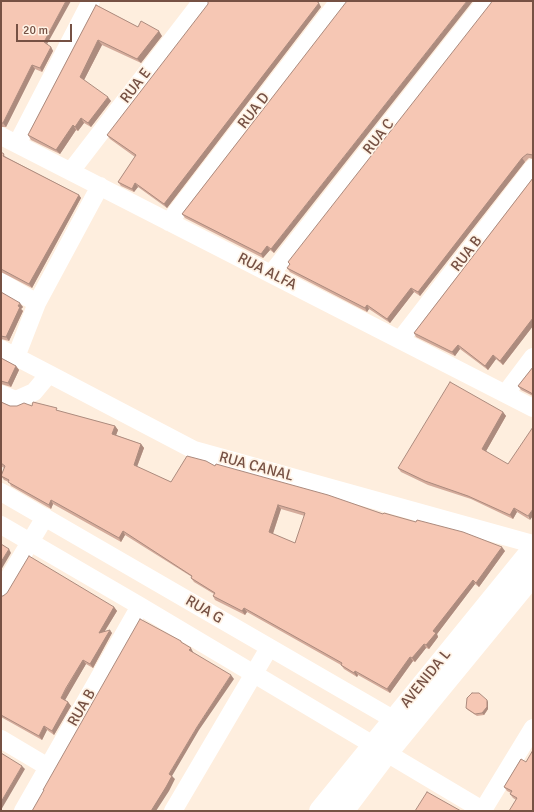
<!DOCTYPE html>
<html>
<head>
<meta charset="utf-8">
<style>
  body { margin:0 }
  #map { position:relative; width:534px; height:812px; overflow:hidden; background:#feeede; font-family:Signika,sans-serif }
  canvas { display:block }
  .frame { position:absolute; inset:0; border:2px solid #765144; pointer-events:none }
  .scale { position:absolute; left:16px; top:24px; width:56px; height:18px; box-sizing:border-box; border:2px solid #765144; border-top:0; padding-left:5px; font-size:12px; line-height:14px; white-space:nowrap; color:#765144; -webkit-text-stroke:3px #fff3e6; paint-order:stroke }
</style>
</head>
<body>
<div id="map">
<canvas width="534" height="812"></canvas>
<div class="frame"></div>
<div class="scale">20 m</div>
</div>
<script>
const context = document.querySelector('canvas').getContext('2d');
context.lineJoin = 'round';
const toPath = rows => new Path2D(rows.map(r => 'M' + r).join(''));
function stroke(path, color, width, dash) { context.strokeStyle = color; context.lineWidth = width; context.lineCap = dash ? 'butt' : 'round'; context.setLineDash(dash || []); context.stroke(path); }
function fillPath(path, color) { context.fillStyle = color; context.fill(path, 'evenodd'); }
function label(font, color, halo, rows, align = 'center') {
  context.font = font + ' Signika,sans-serif'; context.lineWidth = 3.5; context.setLineDash([]); context.textBaseline = 'middle'; context.strokeStyle = halo; context.fillStyle = color; for (const [text, x, y, turn = 0] of rows) {
    context.save(); context.translate(x, y); context.rotate((+turn || 0) * Math.PI / 180); context.textAlign = isNaN(turn) ? turn : align; if (halo) context.strokeText(text, 0, 0); context.fillText(text, 0, 0); context.restore();
  }
}
stroke(toPath([
  [1,136,533,408],
  [17,144,91,1],
  [71,171,202,1],
  [169,222,339,1],
  [271,274,486,1],
  [1,282,37,303],
  [400,340,533,168],
  [1,349,49,374],
  [16,357,37,303,100,186],
  [506,393,533,357],
  [1,394,16,400,34,392,49,374,194,450,533,544],
  [1,492,405,726],
  [1,525,140,606,484,811],
  [1,591,45,517],
  [1,739,48,767],
  [483,810,533,728],
  [23,811,140,606],
  [173,811,269,648]
]), '#fff', 18);
stroke(toPath([
  [320,811,533,549],
  [343,811,386,754,533,575]
]), '#fff', 22);
fillPath(toPath([
  [1,1,47,45,51,47,53,51,42,72,35,69,6,127,1,127],
  [316,1,321,7,167,208,138,187,134,192,121,186,118,182,135,157,110,139,107,135],
  [533,1,533,159,529,158,525,162,420,296,414,292,390,323,369,309,367,312,290,272,287,268,290,265,288,262],
  [96,5,138,27,162,36,141,63,102,45,84,80,111,101,91,127,84,123,78,131,76,130,60,154,31,140,28,135],
  [336,16,274,253,270,250,263,258,185,218,182,214],
  [1,152,6,157,79,195,81,198,32,288,1,272],
  [533,178,533,326,503,365,496,359,488,370,460,349,455,356,416,337,414,333],
  [1,292,23,307,21,309,23,311,9,341,1,339],
  [1,358,16,366,19,370,11,387,1,384],
  [533,367,533,396,521,390,518,386],
  [1,402,10,406,32,406,58,411,115,426,118,430,116,435,141,444,144,448,137,467,171,482,215,466,383,514,505,551,479,587,475,584,437,634,438,637,429,649,426,648,415,662,413,661,390,693,358,675,357,677,344,669,341,665,247,612,245,615,215,600,213,596,214,594,194,582,191,578,192,577,125,535,121,542,53,504,51,509,11,486,9,482,4,480,1,476,4,468,1,466],
  [281,509,305,516,295,543,273,534],
  [503,412,506,416,486,451,530,520,517,512,513,519,471,499,428,485,401,472,398,468],
  [1,596,114,607,117,611,105,631,112,633,93,668,86,664,69,692,65,700,68,702,71,706,54,735,47,730,42,740,1,717],
  [488,702,488,709,484,715,477,716,468,710,466,708],
  [521,759,533,811,513,798,510,794,511,793,507,791,504,787]
]), '#d4ab9b');
fillPath(toPath([
  [66,1,71,1,46,46,44,42],
  [467,1,473,1,274,253,271,249],
  [319,3,321,7,167,208,164,204],
  [159,31,162,36,141,63,137,59],
  [98,40,102,45,83,82,80,77],
  [51,47,53,51,42,72,40,68],
  [32,65,35,69,6,127,3,123],
  [108,97,111,101,91,127,88,123],
  [81,118,84,123,78,131,75,127],
  [73,125,76,130,60,154,56,150],
  [522,158,525,162,420,296,418,292],
  [135,183,138,187,134,192,132,189],
  [79,195,81,198,32,288,29,284],
  [267,246,270,250,263,258,261,254],
  [411,288,414,292,390,323,387,319],
  [20,303,23,307,21,309,23,311,9,341,6,337],
  [367,305,369,309,367,312,365,308],
  [533,318,533,326,503,365,500,361],
  [458,345,460,349,455,356,452,352],
  [493,355,496,359,488,370,485,366],
  [16,366,19,370,11,387,8,383],
  [503,412,506,416,485,453,482,449],
  [115,426,118,430,115,438,112,434],
  [141,444,144,448,136,469,134,465],
  [51,500,53,504,51,509,49,505],
  [278,505,281,509,272,536,269,532],
  [514,508,517,512,513,519,510,515],
  [533,509,533,516,530,520,528,516],
  [123,531,125,535,121,542,119,538],
  [502,547,505,551,479,587,476,583],
  [9,549,11,553,1,570,1,562],
  [473,580,475,584,437,634,438,637,429,649,426,645,433,631],
  [114,607,117,611,101,637,99,633],
  [244,608,247,612,245,615,242,611],
  [110,630,112,633,93,668,90,664],
  [424,644,426,648,415,662,412,658],
  [191,648,193,652,192,654,189,650],
  [410,657,413,661,390,693,387,689],
  [83,660,86,664,64,702,61,698],
  [355,671,358,675,357,677,354,673],
  [231,675,234,679,199,730,172,776,175,779,169,791,156,811,151,811,169,774,197,727],
  [487,700,488,702,488,709,484,715,482,713],
  [68,702,71,706,54,735,52,731],
  [44,726,47,730,42,740,39,736],
  [22,766,25,769,1,810,1,802]
]), '#ac8b7e');
const building = toPath([
  [1,1,66,1,44,42,51,47,40,68,32,65,3,123,1,123,1,1],
  [208,1,316,1,319,3,164,204,135,183,132,189,118,182,136,155,107,135,208,4,208,1],
  [347,1,467,1,271,249,267,246,261,254,182,214,347,1],
  [492,1,533,1,533,155,527,154,522,158,418,292,411,288,387,319,367,305,365,308,287,268,290,264,288,262,491,3,492,1],
  [96,5,138,27,141,21,159,31,137,59,98,40,80,77,108,97,88,123,81,118,75,127,73,125,56,150,28,135,96,5],
  [1,152,4,154,3,156,79,195,29,284,1,269,1,152],
  [533,178,533,318,500,361,493,355,485,366,458,345,452,352,414,333,533,178],
  [1,292,20,303,18,306,20,307,6,337,1,336,1,292],
  [1,358,16,366,8,383,1,381,1,358],
  [533,367,533,394,518,386,533,367],
  [450,382,503,412,482,449,508,464,533,427,533,509,528,516,514,508,510,515,468,496,425,481,398,468,450,382],
  [1,402,10,406,17,406,24,403,32,406,33,402,57,408,56,410,115,426,112,434,141,444,134,465,171,482,187,456,206,461,215,466,216,464,328,495,383,514,384,513,416,522,417,520,463,532,502,547,476,583,473,580,433,631,436,633,426,645,424,644,412,658,410,657,387,689,355,671,354,673,341,665,342,663,244,608,242,611,213,596,215,593,191,578,192,576,123,531,119,538,51,500,49,505,8,482,9,480,1,476,5,466,1,463,1,402],
  [278,505,305,513,295,543,269,532,278,505],
  [1,544,9,549,1,562,1,544],
  [29,556,114,607,99,633,110,630,90,664,83,660,66,688,61,698,68,702,52,731,44,726,39,736,1,715,1,596,3,596,7,593,29,556],
  [140,619,181,641,181,642,191,648,189,650,231,675,197,727,169,774,172,776,166,787,151,811,32,811,44,790,43,790,140,619],
  [472,693,479,693,487,700,487,707,482,713,475,714,466,708,467,698,472,693],
  [533,750,533,811,509,811,517,798,510,794,512,791,504,787,521,759,526,762,533,750],
  [1,753,22,766,1,802,1,753],
  [427,792,461,811,415,811,427,792]
]);
fillPath(building, '#f6c7b4');
stroke(building, '#ac8b7e', 1);
label('15px', '#765144', '#fff3e6', [
  ["RUA E",136,86,-52],
  ["RUA D",254,111,-52],
  ["RUA C",379,137,-52],
  ["RUA B",467,254,-52],
  ["RUA ALFA",267,272,27],
  ["RUA CANAL",256,467,15],
  ["RUA G",204,610,30],
  ["AVENIDA L",426,679,-51],
  ["RUA B",82,708,-60]
]);
</script>
</body>
</html>
